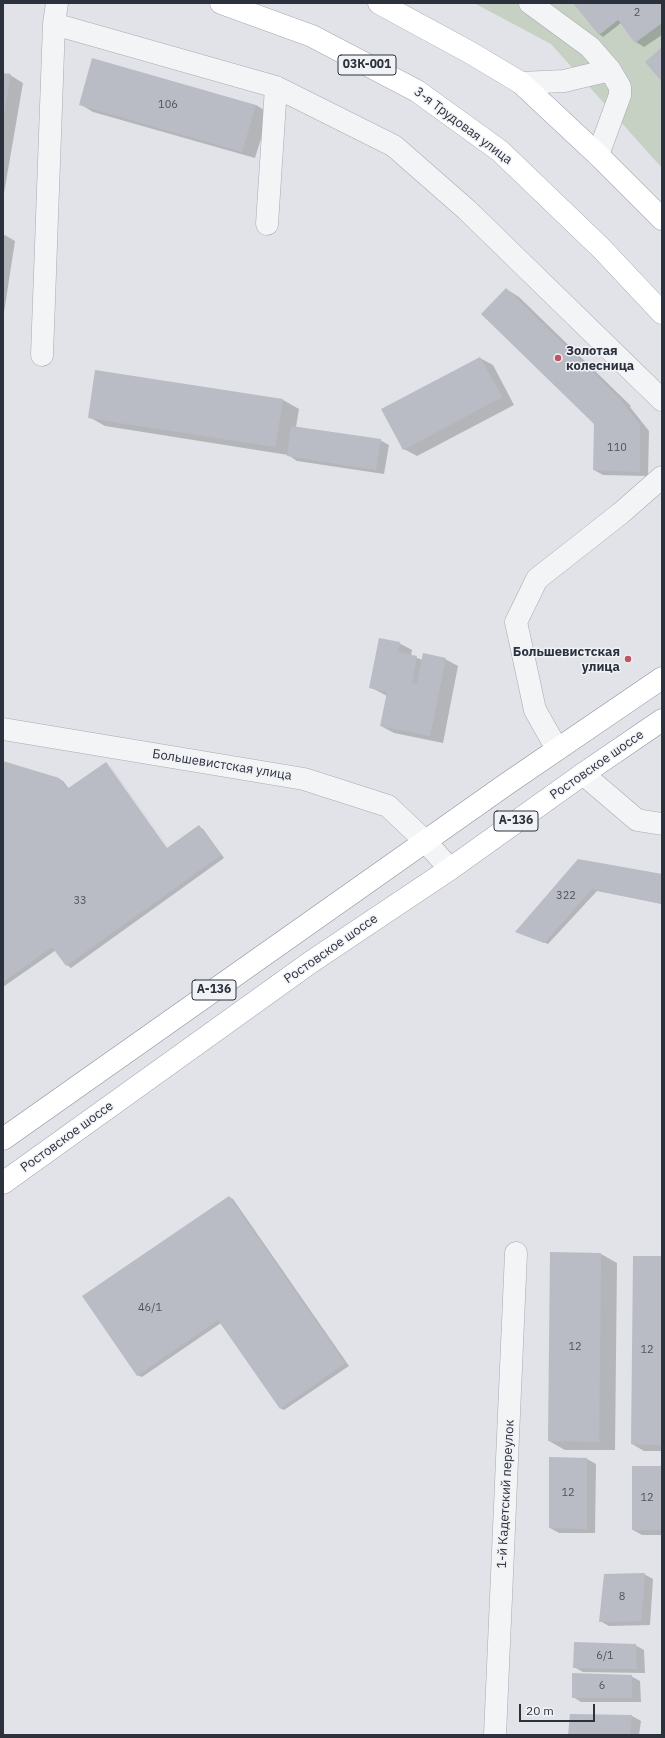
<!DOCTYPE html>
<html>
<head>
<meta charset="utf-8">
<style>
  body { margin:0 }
  #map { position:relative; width:665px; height:1738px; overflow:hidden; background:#e1e3e8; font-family:"IBM Plex Sans",sans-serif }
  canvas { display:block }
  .frame { position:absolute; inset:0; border:4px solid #2b313d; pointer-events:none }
  .scale { position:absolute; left:519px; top:1704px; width:76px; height:18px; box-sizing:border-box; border:2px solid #2b313d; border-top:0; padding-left:5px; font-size:12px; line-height:14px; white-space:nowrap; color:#2b313d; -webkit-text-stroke:3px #f0f2f5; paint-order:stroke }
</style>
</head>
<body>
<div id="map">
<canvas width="665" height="1738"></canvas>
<div class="frame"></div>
<div class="scale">20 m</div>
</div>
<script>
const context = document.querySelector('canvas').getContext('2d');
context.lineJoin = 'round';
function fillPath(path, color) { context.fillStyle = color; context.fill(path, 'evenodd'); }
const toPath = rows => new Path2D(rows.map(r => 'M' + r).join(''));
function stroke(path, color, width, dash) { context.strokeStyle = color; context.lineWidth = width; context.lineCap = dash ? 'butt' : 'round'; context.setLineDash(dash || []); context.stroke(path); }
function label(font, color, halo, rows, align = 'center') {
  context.font = font + ' "IBM Plex Sans",sans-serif'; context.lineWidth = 3; context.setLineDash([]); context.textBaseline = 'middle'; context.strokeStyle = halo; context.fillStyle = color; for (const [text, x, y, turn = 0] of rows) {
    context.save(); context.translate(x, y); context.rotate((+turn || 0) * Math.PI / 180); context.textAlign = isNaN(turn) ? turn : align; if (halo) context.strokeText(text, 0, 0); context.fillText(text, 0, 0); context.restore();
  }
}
fillPath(toPath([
  [474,3,662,3,662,168,551,44]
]), '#c6d1c3');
fillPath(toPath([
  [574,3,662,3,662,35,644,47,636,42,621,23,603,37,599,34],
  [3,74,10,75,23,83,3,199],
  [80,104,256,105,269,113,255,158,93,112],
  [3,234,15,241,3,319],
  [506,289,519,297,631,406,630,407,649,431,648,476,603,475,594,470,595,424],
  [480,358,493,365,514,405,417,456,404,449],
  [283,400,299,409,296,427,380,440,389,445,384,474,297,461,288,455,105,426,89,417],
  [399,643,412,650,411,656,423,660,445,659,458,666,443,743,394,733,381,726,387,696,370,687],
  [3,762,58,778,63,781,69,789,106,763,110,766,169,848,199,827,203,829,224,858,71,968,67,965,56,950,3,987],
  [107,765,109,765,171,851,169,852],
  [578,860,662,875,662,904,597,891,548,944,520,933],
  [229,1197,233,1199,349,1366,284,1410,280,1408,221,1323,142,1377,137,1375],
  [601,1254,617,1263,615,1450,565,1450,549,1441],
  [662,1257,662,1451,644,1451,632,1444],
  [550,1458,587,1459,596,1464,595,1533,559,1533,550,1528],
  [662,1467,662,1535,642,1535,633,1530],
  [644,1574,653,1579,650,1625,609,1626,600,1621],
  [635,1645,644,1650,645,1673,583,1672,574,1667],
  [631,1676,640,1681,641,1702,581,1702,573,1697],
  [571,1715,632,1716,641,1721,639,1735,569,1735]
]), '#0003');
fillPath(toPath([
  [573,3,662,3,662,23,635,43,618,20,599,35],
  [662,47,662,82,645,62],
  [92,58,256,105,242,152,79,105],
  [3,73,11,74,4,114,3,114],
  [506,288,619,398,640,425,640,472,593,470,594,424,481,314],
  [480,357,502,397,403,450,381,409],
  [95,370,283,399,275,447,88,418],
  [291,426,381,439,376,470,287,456],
  [379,638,400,642,398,652,417,656,412,683,417,684,423,653,446,658,430,736,380,726,387,692,369,688],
  [3,761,59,778,67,789,106,762,167,848,199,825,221,855,66,966,52,947,3,982],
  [578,859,662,874,662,904,592,889,544,943,515,932],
  [229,1196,345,1363,280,1409,218,1320,137,1376,82,1296],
  [550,1252,601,1253,599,1442,548,1441],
  [633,1256,662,1256,662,1445,631,1444],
  [549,1457,587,1458,587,1529,549,1528],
  [632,1466,662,1466,662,1530,632,1530],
  [645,1573,641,1621,599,1622,604,1574],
  [574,1642,636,1644,637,1669,573,1668],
  [572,1673,632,1675,632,1698,572,1698],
  [570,1714,632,1715,630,1735,568,1735]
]), '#b9bcc4');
const minor = toPath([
  [57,3,54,24,276,87,394,146,467,210,662,400],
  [530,3,590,47,610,70,620,87,620,95,598,155],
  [521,83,564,81,610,70],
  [267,224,276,87],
  [42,355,54,24],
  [3,729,304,779,388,806,425,841,450,869],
  [557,749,535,710,516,622,537,579,621,513,662,477],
  [583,774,637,820,662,824],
  [495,1735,516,1253]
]);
const major = toPath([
  [221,3,312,36,417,91,500,151,602,249,662,313],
  [379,3,471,53,521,83,598,155,662,219]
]);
const highway = toPath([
  [3,1139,508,783,662,678],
  [3,1183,311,962,450,869,583,774,662,720]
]);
stroke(minor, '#a7aab1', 23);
stroke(major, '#a1a7b2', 23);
stroke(highway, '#8a909d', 23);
stroke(minor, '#f3f4f6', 22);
stroke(major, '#fff', 22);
stroke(highway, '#fff', 22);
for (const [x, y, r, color] of [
  [558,358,4,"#be545f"],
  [628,659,4,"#be545f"]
]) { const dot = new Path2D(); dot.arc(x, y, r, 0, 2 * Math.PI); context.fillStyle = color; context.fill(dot); stroke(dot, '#f0f2f5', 1.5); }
label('11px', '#4e545f', null, [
  ["2",637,13],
  ["106",168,105],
  ["110",617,448],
  ["322",566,896],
  ["33",80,901],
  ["46/1",150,1308],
  ["12",575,1347],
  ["12",647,1350],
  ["12",568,1493],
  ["12",647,1498],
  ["8",622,1597],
  ["6/1",605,1656],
  ["6",602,1686]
]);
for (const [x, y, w] of [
  [367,65,58],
  [516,821,44],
  [214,990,44]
]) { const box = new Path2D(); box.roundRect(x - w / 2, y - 10, w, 20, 3); context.fillStyle = '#f0f2f5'; context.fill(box); stroke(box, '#2b313d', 1); }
label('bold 12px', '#2b313d', null, [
  ["03К-001",367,65],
  ["А-136",516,821],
  ["А-136",214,990]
]);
label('13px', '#2b313d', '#f0f2f5', [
  ["3-я Трудовая улица",463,126,37],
  ["Большевистская улица",222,765,9],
  ["Ростовское шоссе",597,765,-35],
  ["Ростовское шоссе",331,949,-35],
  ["Ростовское шоссе",67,1137,-36],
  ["1-й Кадетский переулок",506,1494,-87]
]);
label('bold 13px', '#2b313d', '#f0f2f5', [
  ["Золотая",566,351],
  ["колесница",566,366],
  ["Большевистская",620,652,"right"],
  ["улица",620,667,"right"]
], 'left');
</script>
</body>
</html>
